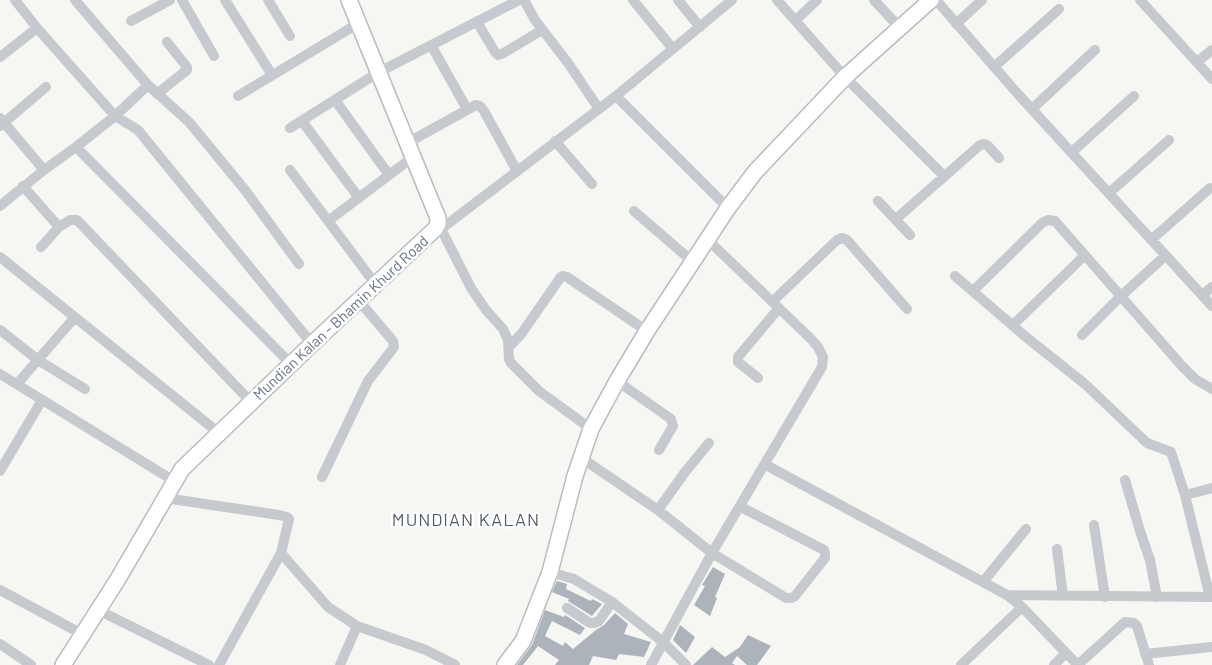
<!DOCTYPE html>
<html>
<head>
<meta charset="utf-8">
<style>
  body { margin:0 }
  canvas { display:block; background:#f6f7f3 }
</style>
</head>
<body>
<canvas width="1212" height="665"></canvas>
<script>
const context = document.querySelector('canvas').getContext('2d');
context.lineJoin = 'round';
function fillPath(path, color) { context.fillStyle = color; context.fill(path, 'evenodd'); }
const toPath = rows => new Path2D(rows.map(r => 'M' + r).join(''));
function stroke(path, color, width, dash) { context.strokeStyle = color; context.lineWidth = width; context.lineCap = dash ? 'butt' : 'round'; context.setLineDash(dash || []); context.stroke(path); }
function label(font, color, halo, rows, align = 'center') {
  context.font = font + ' Barlow,sans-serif'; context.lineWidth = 5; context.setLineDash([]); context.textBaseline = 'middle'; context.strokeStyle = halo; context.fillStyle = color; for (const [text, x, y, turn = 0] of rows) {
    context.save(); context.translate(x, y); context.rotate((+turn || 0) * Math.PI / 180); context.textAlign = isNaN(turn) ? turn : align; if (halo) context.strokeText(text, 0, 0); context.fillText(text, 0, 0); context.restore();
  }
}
fillPath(toPath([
  [713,567,725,574,715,597,717,598,710,616,694,605,705,586,702,585],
  [557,581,567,584,566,589,591,601,592,599,602,604,592,616,568,601,569,599,552,592],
  [545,610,564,617,565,615,585,628,580,635,552,621,545,636,563,646,565,642,573,649,596,630,604,625,615,613,628,624,624,634,651,642,644,657,619,654,616,660,593,656,589,665,555,665,559,660,538,646,523,665,517,665,532,645],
  [680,625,695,637,686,653,673,640],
  [748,635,771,646,757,665,747,665,737,656,732,663,735,665,693,665,712,647,725,657,740,647]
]), '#acb3ba');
const secondary = toPath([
  [63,665,118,579,182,469,312,344,435,229,438,224,438,218,349,0],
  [505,665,523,641,550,572,575,476,591,429,617,381,647,331,728,208,755,172,845,77,931,0]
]);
stroke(secondary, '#b8bcc2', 18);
stroke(toPath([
  [15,0,37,28,115,116,138,130,312,344],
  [75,0,148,85,189,122,245,190,299,264],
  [182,0,214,56],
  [225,0,272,75],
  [268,0,290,36],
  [524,0,535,20,568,63,599,109],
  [633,0,673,49],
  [678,0,700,27],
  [777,0,845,77,944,176],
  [874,0,900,28],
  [936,0,1017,93,1212,306],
  [1140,0,1212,79],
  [796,20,817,0],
  [131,21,170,0],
  [477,22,495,52,498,55,502,54,542,30],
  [956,24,982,0],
  [431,45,467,109],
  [0,57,37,28],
  [1197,62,1212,50],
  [994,67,1059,9],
  [157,94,187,70,187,67,167,42],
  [238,96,359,23],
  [616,96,732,0],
  [335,100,389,175],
  [1032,109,1095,50],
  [0,118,44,170,76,147,291,364],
  [302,121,359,198],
  [0,126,46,87],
  [290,128,379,72,519,0],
  [555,141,592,184],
  [407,143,476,105,480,106,484,111,517,171],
  [76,147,115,116,148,85],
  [1072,152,1134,96],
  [290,170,376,285],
  [23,186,59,227],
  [1109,193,1169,140],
  [878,201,910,235],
  [0,206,44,170],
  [634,211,693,262],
  [896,219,980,145,984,144,988,146,999,158],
  [328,221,413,157],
  [439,225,471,288,486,310,503,329,508,340,509,359,511,363,539,391,591,429],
  [441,229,616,96,728,208],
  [1151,240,1210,188],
  [41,247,59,227,70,220,77,220,251,402],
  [0,257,219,433],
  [955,276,1026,337,1085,384,1147,443,1171,452,1185,495,1210,597],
  [973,291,1042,223,1048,220,1055,221,1182,366,1195,379,1212,389],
  [1202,295,1212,287],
  [773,301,837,240,842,238,847,240,907,309],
  [1013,325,1084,256],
  [0,330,38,360,85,389],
  [1082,335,1121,296,1165,256],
  [509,347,522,333,560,278,563,276,567,277,647,331],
  [0,374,174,481],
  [758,378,738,362,738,357,779,308],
  [617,381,671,419,673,426,659,450],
  [17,384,75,317],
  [580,457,658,510,712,553,786,598,791,598,795,596,825,558,825,553,824,550,741,507],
  [766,465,1007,595,1212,597],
  [0,471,42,400],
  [322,477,368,381,394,347,393,341,359,301],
  [1125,480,1140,531,1150,560,1157,597],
  [1185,495,1212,488],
  [165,498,279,515,287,517,289,519,281,553,219,665],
  [658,510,685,472,709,443],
  [1094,525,1105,597],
  [1057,549,1063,596],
  [281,553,328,607,357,626,426,650,455,665],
  [550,572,574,579,612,602,663,642,686,665],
  [983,582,1026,529],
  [0,590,82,634],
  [1007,595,1022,607,1066,653,1075,662,1077,663,1081,662,1125,622,1134,623,1137,626,1149,665],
  [567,608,590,623,594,623,599,621,612,602],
  [98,610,209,665],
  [0,644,31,665],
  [1145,654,1212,647],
  [340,665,357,626],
  [651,665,712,553,822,367,823,357,818,347,809,337,708,240],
  [961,665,1022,607],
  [1054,665,1066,653]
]), '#c6c9cd', 10);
stroke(secondary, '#fff', 15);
label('15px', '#647386', '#fff', [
  ["Mundian Kalan - Bhamin Khurd Road",341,318,-43]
]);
context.letterSpacing = '1px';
label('18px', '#525d6a', '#fff', [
  ["MUNDIAN KALAN",466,520]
]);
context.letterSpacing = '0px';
</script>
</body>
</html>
